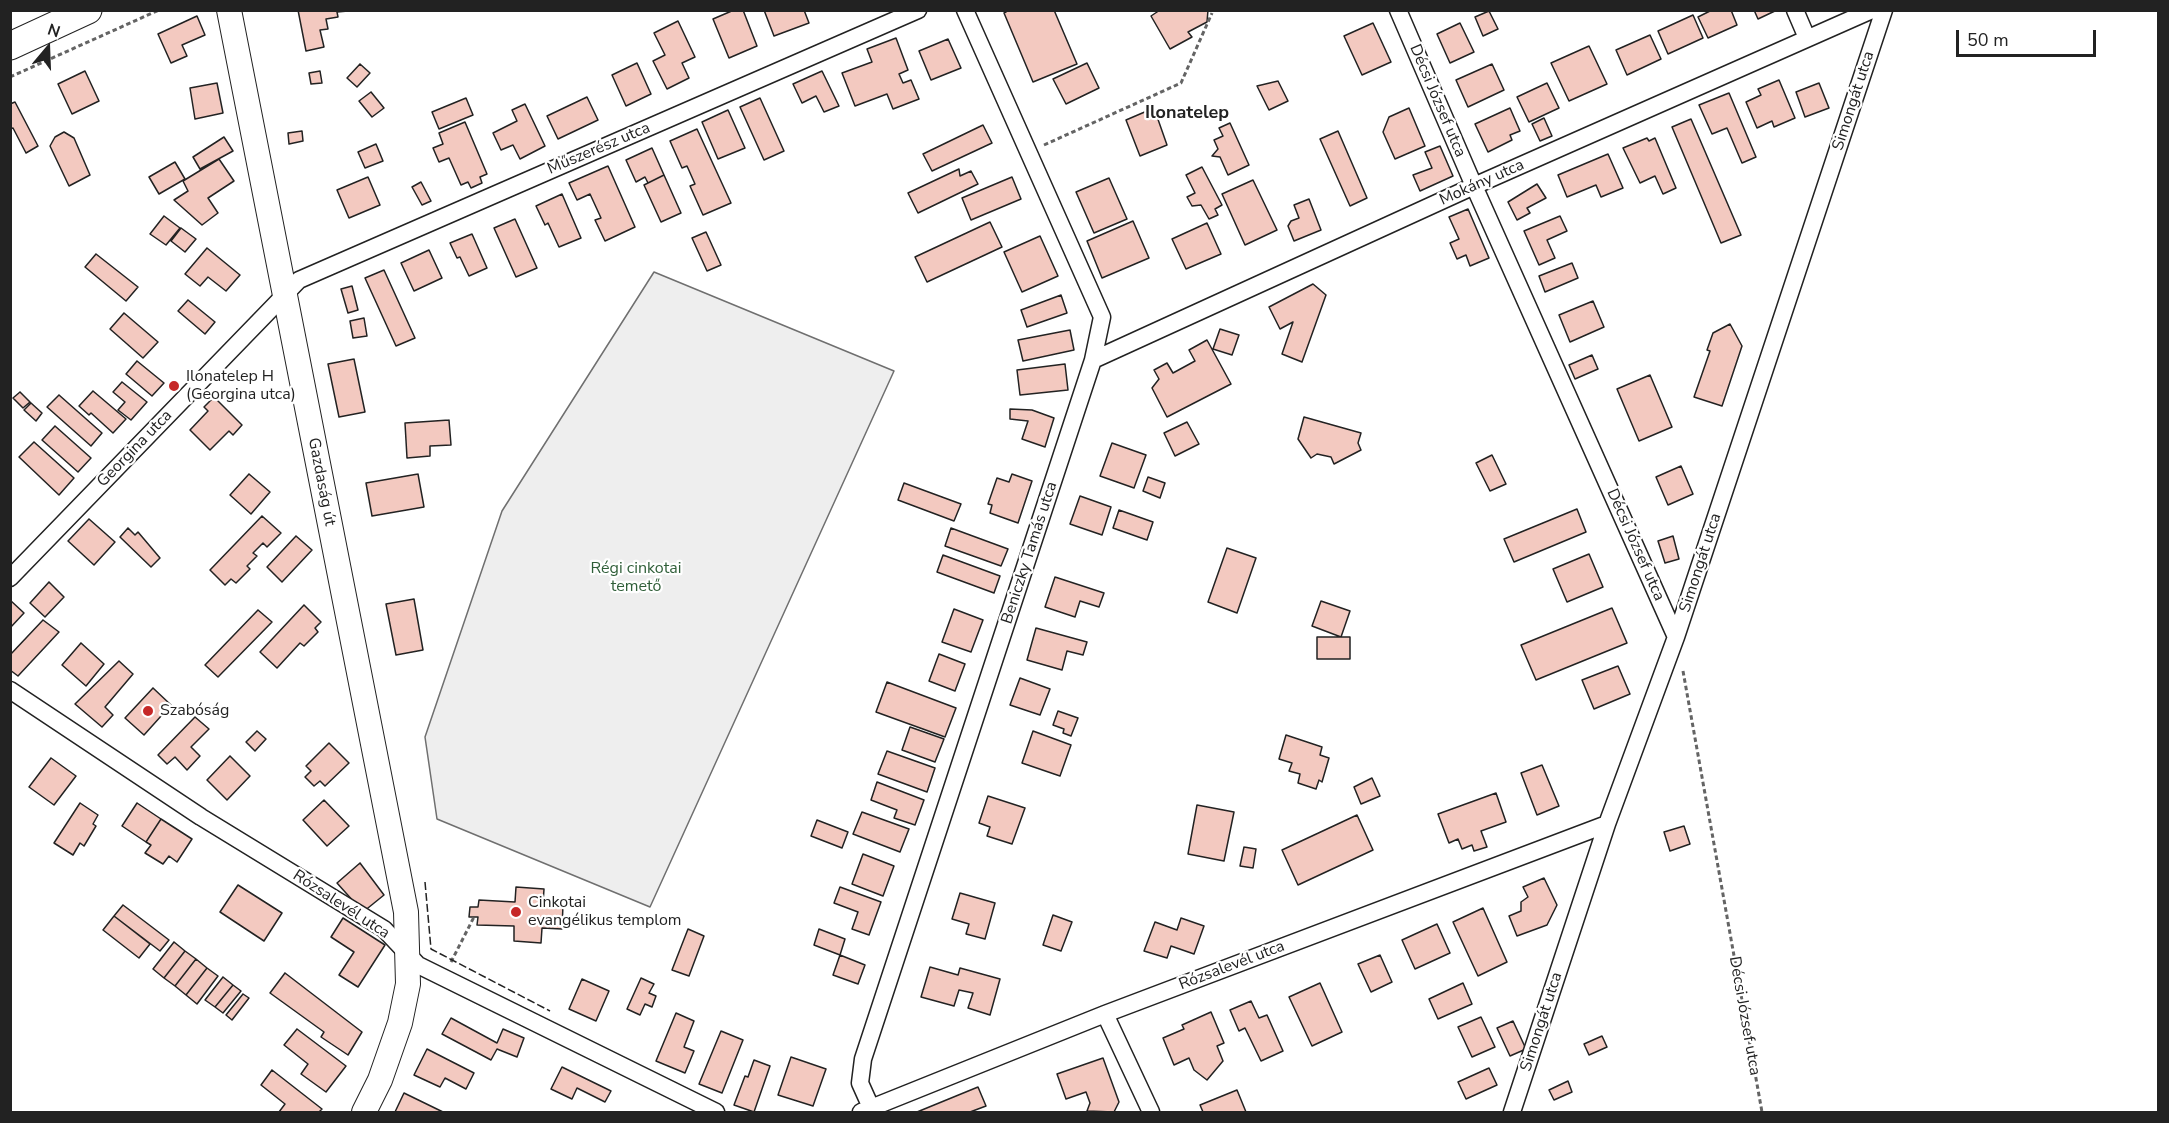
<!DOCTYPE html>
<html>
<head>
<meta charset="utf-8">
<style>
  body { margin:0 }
  #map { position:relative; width:2169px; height:1123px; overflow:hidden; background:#fff; font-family:"Nunito Sans",sans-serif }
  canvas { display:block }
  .frame { position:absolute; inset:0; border:12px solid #222; pointer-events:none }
  .north { position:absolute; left:18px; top:18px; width:60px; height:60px; -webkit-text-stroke:4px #fff; paint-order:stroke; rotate:19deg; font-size:16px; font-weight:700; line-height:24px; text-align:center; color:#222 }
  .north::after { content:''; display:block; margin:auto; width:21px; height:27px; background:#222; clip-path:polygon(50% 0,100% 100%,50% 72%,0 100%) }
  .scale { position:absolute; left:1956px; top:30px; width:140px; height:27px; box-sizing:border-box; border:3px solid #222; border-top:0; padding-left:8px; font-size:18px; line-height:21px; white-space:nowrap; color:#222; -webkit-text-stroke:4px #fff; paint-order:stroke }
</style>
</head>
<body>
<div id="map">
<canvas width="2169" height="1123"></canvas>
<div class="frame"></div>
<div class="north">N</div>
<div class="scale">50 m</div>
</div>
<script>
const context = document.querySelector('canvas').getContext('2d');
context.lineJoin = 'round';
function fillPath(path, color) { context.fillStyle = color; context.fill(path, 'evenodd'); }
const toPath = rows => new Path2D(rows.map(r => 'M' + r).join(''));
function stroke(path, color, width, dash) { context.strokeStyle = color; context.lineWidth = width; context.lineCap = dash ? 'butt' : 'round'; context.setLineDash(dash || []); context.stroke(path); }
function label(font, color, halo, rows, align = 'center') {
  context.font = font + ' "Nunito Sans",sans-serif'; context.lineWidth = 4.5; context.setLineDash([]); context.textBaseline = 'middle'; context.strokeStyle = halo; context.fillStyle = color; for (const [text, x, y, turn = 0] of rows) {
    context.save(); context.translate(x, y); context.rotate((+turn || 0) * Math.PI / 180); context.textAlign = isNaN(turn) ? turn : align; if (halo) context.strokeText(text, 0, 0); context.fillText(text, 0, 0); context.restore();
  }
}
const green = toPath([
  [654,272,894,371,650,907,437,819,425,737,502,511,654,272]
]);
fillPath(green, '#eee');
stroke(green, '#6f6f6f', 1.5);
const building = toPath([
  [298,10,348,10,348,11,337,12,338,17,326,19,328,29,320,30,324,47,306,51,298,10],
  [734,10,743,10,757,46,729,58,713,19,734,10],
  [764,10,804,10,809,23,774,36,764,10],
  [1009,10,1054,10,1077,64,1033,82,1004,13,1009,10],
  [1160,10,1208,10,1207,22,1188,32,1192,37,1170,49,1151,16,1160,10],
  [1712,10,1731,10,1737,25,1708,38,1698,17,1712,10],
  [1754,10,1777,10,1758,19,1754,10],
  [1489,11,1498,29,1483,36,1475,17,1489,11],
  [1693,15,1703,38,1668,54,1658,31,1693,15],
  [197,16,205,35,182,45,187,56,171,63,158,34,197,16],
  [678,21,695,57,682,63,689,78,667,89,653,61,665,55,654,33,678,21],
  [1373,23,1391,62,1362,75,1344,36,1373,23],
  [1460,23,1474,52,1450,63,1437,34,1460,23],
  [1650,35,1661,59,1627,75,1616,50,1650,35],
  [896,38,908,70,899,74,903,83,911,80,919,99,893,109,887,94,855,106,842,73,872,62,867,49,896,38],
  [948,39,961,68,931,80,919,51,948,39],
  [1589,46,1607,84,1569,101,1551,63,1589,46],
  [637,63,651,94,626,106,612,75,637,63],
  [1087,63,1099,88,1066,104,1053,79,1087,63],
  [360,64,370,73,357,87,347,78,360,64],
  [1492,64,1504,90,1468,107,1456,80,1492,64],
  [85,71,99,101,72,114,58,84,85,71],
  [320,71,322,83,311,84,309,73,320,71],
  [822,71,839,106,824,112,816,96,802,103,793,84,822,71],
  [1779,80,1795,118,1774,127,1772,121,1757,128,1746,102,1761,95,1758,89,1779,80],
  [1278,81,1288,101,1269,110,1257,86,1278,81],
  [217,83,223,113,195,119,190,88,217,83],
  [1547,83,1559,108,1529,122,1517,97,1547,83],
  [1819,83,1829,108,1805,117,1796,92,1819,83],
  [371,92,384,108,372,117,359,101,371,92],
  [1729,93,1756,157,1742,163,1727,128,1712,134,1699,105,1729,93],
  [587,97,598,120,558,139,547,116,587,97],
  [466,98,473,115,439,129,432,112,466,98],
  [760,98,784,151,764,160,740,107,760,98],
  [15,102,38,146,26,153,13,128,10,129,10,104,15,102],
  [525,104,545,146,520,159,513,145,501,150,493,133,517,121,512,110,525,104],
  [1154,108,1167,145,1140,156,1126,120,1154,108],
  [1409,108,1425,146,1395,159,1383,132,1389,117,1409,108],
  [1510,108,1520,131,1510,135,1512,140,1488,152,1475,124,1510,108],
  [728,110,745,148,718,159,702,122,728,110],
  [1544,118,1552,136,1540,141,1532,124,1544,118],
  [1691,119,1741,235,1721,243,1672,127,1691,119],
  [465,122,487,174,480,177,482,183,471,188,468,182,461,185,449,158,439,162,433,148,443,144,439,133,465,122],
  [1230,123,1249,165,1228,175,1220,157,1212,156,1218,149,1214,140,1223,136,1219,128,1230,123],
  [983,125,992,143,932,171,923,154,983,125],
  [697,129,731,203,703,215,690,186,695,184,687,166,682,168,670,141,697,129],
  [302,131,303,141,289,144,288,133,302,131],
  [1338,131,1367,198,1350,206,1320,139,1338,131],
  [64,132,74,138,90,175,69,186,50,146,55,137,64,132],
  [224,137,233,151,200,169,193,157,224,137],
  [1647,138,1649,141,1655,138,1676,188,1663,194,1655,176,1640,183,1623,148,1647,138],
  [376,144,383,161,365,168,358,152,376,144],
  [1440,146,1453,176,1420,191,1413,175,1432,168,1425,152,1440,146],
  [652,148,664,175,648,183,645,177,636,182,626,160,652,148],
  [1608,154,1623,188,1601,197,1596,185,1567,197,1558,175,1608,154],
  [219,159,234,181,208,198,218,213,202,225,174,200,188,191,183,181,219,159],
  [175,162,185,179,159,194,149,177,175,162],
  [608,166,635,227,605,241,595,220,601,218,590,194,577,200,569,183,608,166],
  [1202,167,1222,205,1215,209,1218,215,1209,219,1201,205,1192,206,1187,197,1195,193,1186,175,1202,167],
  [959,169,960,176,971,171,978,184,918,213,908,193,959,169],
  [664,175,681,213,661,222,644,185,664,175],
  [368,177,380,205,349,218,337,190,368,177],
  [1012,177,1021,199,971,220,962,198,1012,177],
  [1109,178,1127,219,1094,233,1076,192,1109,178],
  [1253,180,1277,230,1245,245,1222,194,1253,180],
  [421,182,431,201,422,205,412,187,421,182],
  [1537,184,1546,198,1527,208,1530,213,1517,220,1508,202,1537,184],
  [562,194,581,238,559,247,548,223,545,225,536,206,562,194],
  [1309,199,1321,230,1294,241,1288,226,1291,221,1299,218,1294,205,1309,199],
  [1468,209,1489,258,1470,266,1466,255,1457,259,1450,243,1459,239,1449,217,1468,209],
  [164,216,180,228,166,245,150,234,164,216],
  [1560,216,1567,231,1547,240,1555,258,1539,265,1524,231,1560,216],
  [515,219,537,268,516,277,494,228,515,219],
  [1133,221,1149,258,1102,278,1087,241,1133,221],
  [990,222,1002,247,927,282,915,257,990,222],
  [1207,223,1221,254,1186,269,1172,239,1207,223],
  [181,228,196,239,185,252,171,241,181,228],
  [706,232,721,265,707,271,692,238,706,232],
  [472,234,487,268,469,276,460,257,457,258,450,243,472,234],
  [1040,236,1058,276,1022,292,1004,252,1040,236],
  [207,248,240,275,226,291,208,277,200,286,185,274,207,248],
  [429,250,442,278,414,291,401,263,429,250],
  [96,254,138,287,126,301,85,267,96,254],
  [1572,263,1578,278,1545,292,1539,276,1572,263],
  [384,270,415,338,396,346,365,278,384,270],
  [1313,284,1326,295,1302,362,1282,354,1293,322,1280,329,1269,307,1313,284],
  [352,286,358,310,348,313,341,289,352,286],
  [1061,295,1067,313,1027,327,1021,310,1061,295],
  [188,300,215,322,205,334,178,311,188,300],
  [1593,301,1604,327,1570,342,1559,315,1593,301],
  [124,313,158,342,143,358,110,329,124,313],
  [364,318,367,336,353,338,350,321,364,318],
  [1730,324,1742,346,1722,406,1694,397,1710,351,1707,350,1713,333,1730,324],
  [1220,329,1239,335,1232,355,1213,349,1220,329],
  [1070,330,1074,350,1023,361,1018,340,1070,330],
  [1207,340,1231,384,1167,417,1152,388,1159,379,1154,370,1167,363,1173,373,1195,361,1189,350,1207,340],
  [1592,355,1598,369,1575,379,1569,365,1592,355],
  [354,359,365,412,339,417,328,364,354,359],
  [137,361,164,383,152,396,126,374,137,361],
  [1065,364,1068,390,1020,395,1017,370,1065,364],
  [1650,375,1672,427,1639,441,1617,389,1650,375],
  [122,382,147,402,131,420,118,410,125,402,113,392,122,382],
  [93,391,126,419,113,433,91,413,89,415,79,406,93,391],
  [20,392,30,402,23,408,13,398,20,392],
  [59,395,102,433,91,446,47,407,59,395],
  [214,397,242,425,233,435,229,431,210,450,190,430,208,411,204,407,214,397],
  [31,403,42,413,36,421,24,410,31,403],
  [1010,409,1032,410,1054,418,1045,447,1022,439,1028,421,1010,419,1010,409],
  [1304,417,1361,433,1358,443,1361,450,1334,464,1331,457,1317,454,1311,458,1298,439,1304,417],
  [449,420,451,445,430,446,430,456,407,458,405,423,449,420],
  [1187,422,1199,444,1175,456,1164,433,1187,422],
  [55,426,91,458,78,472,42,440,55,426],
  [34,442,74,478,59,495,19,457,34,442],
  [1112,443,1146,455,1134,488,1100,476,1112,443],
  [1492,455,1506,484,1490,491,1476,463,1492,455],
  [1681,466,1693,494,1668,505,1656,477,1681,466],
  [249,474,270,492,251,514,230,495,249,474],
  [418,474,424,507,372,516,366,483,418,474],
  [1012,474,1032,481,1018,523,990,513,992,505,988,504,997,478,1009,482,1012,474],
  [1148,477,1165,483,1160,498,1143,491,1148,477],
  [904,483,961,504,954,521,898,500,904,483],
  [1080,496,1111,507,1102,535,1070,524,1080,496],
  [1577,509,1586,532,1514,562,1504,539,1577,509],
  [1119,510,1153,522,1147,540,1113,528,1119,510],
  [262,516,281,533,267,547,263,543,253,553,257,556,247,566,250,569,236,583,231,579,225,585,210,570,262,516],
  [89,519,115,542,94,565,68,541,89,519],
  [128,528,135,535,138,532,160,558,151,567,120,537,128,528],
  [951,528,1008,549,1001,566,945,546,951,528],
  [296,536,312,550,282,582,267,567,296,536],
  [1673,536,1679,559,1665,563,1658,541,1673,536],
  [1227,548,1256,558,1237,613,1208,602,1227,548],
  [1589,554,1603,587,1567,602,1553,569,1589,554],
  [943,555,1000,576,994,593,937,572,943,555],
  [1055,577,1104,593,1099,607,1080,601,1075,617,1045,607,1055,577],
  [49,582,64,597,45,617,30,603,49,582],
  [414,599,423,650,396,655,386,604,414,599],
  [10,600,24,613,10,628,10,600],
  [1321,601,1350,611,1341,637,1312,626,1321,601],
  [304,605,321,622,315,628,318,632,304,646,300,643,277,668,260,652,304,605],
  [1612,608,1627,643,1536,680,1521,645,1612,608],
  [954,609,983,620,971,652,942,642,954,609],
  [258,610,272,622,218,677,205,665,258,610],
  [43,620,59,632,18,676,10,670,10,655,43,620],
  [1036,628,1087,642,1083,655,1067,651,1062,670,1027,660,1036,628],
  [1317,637,1350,637,1350,659,1317,659,1317,637],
  [81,643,104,664,86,686,62,665,81,643],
  [939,654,965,664,955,691,929,681,939,654],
  [119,661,133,674,105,707,113,715,102,727,75,704,119,661],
  [1618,666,1630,694,1594,709,1582,680,1618,666],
  [1020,678,1050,689,1040,715,1010,705,1020,678],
  [887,682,956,708,945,737,876,712,887,682],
  [153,688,171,705,144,735,125,718,153,688],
  [1058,711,1078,718,1071,736,1063,733,1064,729,1053,725,1058,711],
  [195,717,209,729,191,747,200,756,187,770,175,757,167,764,158,755,195,717],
  [910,727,944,739,935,762,902,750,910,727],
  [257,731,266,739,255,751,246,742,257,731],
  [1033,731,1071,745,1060,776,1022,763,1033,731],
  [1286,735,1322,747,1320,755,1329,758,1322,782,1319,780,1316,789,1298,783,1300,774,1289,771,1292,763,1279,759,1286,735],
  [329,743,349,763,325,786,320,781,314,786,305,777,311,771,306,766,329,743],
  [887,751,935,768,927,792,878,774,887,751],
  [230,756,250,776,227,800,207,780,230,756],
  [51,758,76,776,54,805,29,787,51,758],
  [1542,765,1559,806,1537,815,1521,773,1542,765],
  [1372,778,1380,796,1361,804,1354,787,1372,778],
  [877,782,924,800,915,825,894,818,897,810,871,800,877,782],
  [1496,793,1506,822,1481,831,1487,847,1474,851,1472,845,1462,849,1458,839,1449,843,1438,814,1496,793],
  [988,796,1025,808,1012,844,987,836,990,827,979,823,988,796],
  [324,800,349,826,327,846,303,820,324,800],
  [80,803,98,815,93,824,96,826,84,846,80,843,73,855,54,843,80,803],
  [137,803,161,819,146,842,122,826,137,803],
  [1197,805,1234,812,1224,861,1188,854,1197,805],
  [862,812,909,829,900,852,853,834,862,812],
  [1357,815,1373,850,1298,885,1282,850,1357,815],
  [161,819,192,839,177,862,169,856,163,864,145,853,151,845,146,842,161,819],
  [817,820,848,832,842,848,811,836,817,820],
  [1684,826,1690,844,1670,851,1664,832,1684,826],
  [1244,847,1256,849,1253,868,1240,866,1244,847],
  [863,854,894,866,883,896,852,884,863,854],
  [360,863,384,895,363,912,337,883,360,863],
  [1544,878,1557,905,1547,925,1517,936,1509,916,1521,911,1521,902,1528,897,1523,887,1544,878],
  [238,885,282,913,264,941,220,912,238,885],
  [516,887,544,889,543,904,563,905,562,929,542,928,541,943,514,941,514,926,477,925,478,917,469,917,470,907,478,907,479,900,515,902,516,887],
  [840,887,881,902,869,935,852,929,858,912,834,903,840,887],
  [960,893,995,903,985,939,966,934,969,924,952,919,960,893],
  [123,905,169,940,160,951,114,916,123,905],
  [1483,908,1507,962,1478,976,1453,922,1483,908],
  [1053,915,1072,922,1061,951,1043,945,1053,915],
  [114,916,150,944,139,958,103,930,114,916],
  [343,918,385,945,358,987,339,975,354,952,331,937,343,918],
  [1181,918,1204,926,1194,954,1171,946,1167,958,1144,951,1155,922,1177,930,1181,918],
  [1437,924,1450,953,1415,969,1402,940,1437,924],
  [688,929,704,936,689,976,672,970,688,929],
  [819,929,845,939,840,955,814,945,819,929],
  [174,942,185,951,164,978,153,969,174,942],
  [185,951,196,959,175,986,164,978,185,951],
  [840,955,865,965,858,984,833,975,840,955],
  [1380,955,1392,982,1371,992,1358,964,1380,955],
  [196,959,207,968,186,995,175,986,196,959],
  [930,967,958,975,960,968,1000,979,990,1015,968,1008,973,993,959,990,954,1006,921,997,930,967],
  [207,968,218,976,197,1004,186,995,207,968],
  [285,973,362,1032,348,1055,321,1037,324,1032,270,993,285,973],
  [223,977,233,985,215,1007,205,1000,223,977],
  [641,978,654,984,649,993,656,996,652,1007,645,1004,640,1015,627,1009,641,978],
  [582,979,609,991,596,1021,569,1009,582,979],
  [1320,983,1342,1032,1312,1046,1289,997,1320,983],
  [1463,983,1472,1004,1438,1019,1429,999,1463,983],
  [233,985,241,991,223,1013,215,1007,233,985],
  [243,994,249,998,232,1020,226,1015,243,994],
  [1251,1001,1259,1018,1267,1015,1283,1051,1261,1061,1245,1028,1239,1031,1230,1010,1251,1001],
  [1211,1012,1224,1043,1217,1046,1223,1061,1207,1080,1194,1070,1189,1058,1174,1065,1163,1038,1184,1029,1182,1025,1211,1012],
  [676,1013,694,1021,684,1047,694,1051,685,1073,656,1061,676,1013],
  [1481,1017,1495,1047,1472,1057,1458,1027,1481,1017],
  [451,1018,497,1043,503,1029,524,1038,517,1057,497,1049,491,1060,442,1034,451,1018],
  [1513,1021,1526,1049,1510,1056,1497,1028,1513,1021],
  [297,1029,346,1066,326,1092,301,1074,308,1064,284,1045,297,1029],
  [721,1031,743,1040,722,1093,699,1084,721,1031],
  [1602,1036,1607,1047,1589,1055,1584,1044,1602,1036],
  [427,1049,474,1073,466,1089,445,1078,440,1087,414,1075,427,1049],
  [791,1057,826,1069,813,1106,778,1095,791,1057],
  [1103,1058,1119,1102,1114,1112,1087,1111,1090,1103,1086,1092,1066,1099,1057,1074,1103,1058],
  [754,1060,770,1066,754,1112,734,1105,745,1076,748,1077,754,1060],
  [562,1067,611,1091,605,1102,577,1088,572,1099,551,1089,562,1067],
  [1489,1068,1497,1085,1466,1099,1458,1082,1489,1068],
  [272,1070,322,1109,319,1112,279,1112,285,1104,261,1085,272,1070],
  [1568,1081,1572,1092,1554,1100,1549,1090,1568,1081],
  [978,1087,986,1106,970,1112,917,1112,978,1087],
  [1237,1090,1246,1112,1203,1112,1200,1105,1237,1090],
  [404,1093,443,1112,395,1112,404,1093]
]);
fillPath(building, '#f3c9c0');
stroke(building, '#222', 1.5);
const street = toPath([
  [1398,10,1474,186,1676,637],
  [1795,10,1807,38],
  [1093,360,1474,186,1872,10],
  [10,578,299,280,918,10],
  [10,690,201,817,384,929,418,965,716,1112],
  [1105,1014,1151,1112],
  [861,1112,1105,1014,1607,824],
  [873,1112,860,1083,863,1059,1093,360,1102,317,965,10],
  [1512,1112,1607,824,1676,637,1884,10]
]);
const secondary = toPath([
  [229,10,406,912,408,984,400,1023,380,1080,364,1112]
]);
const primary = toPath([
  [10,46,88,10]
]);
stroke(street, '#222', 19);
stroke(secondary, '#222', 26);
stroke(primary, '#222', 29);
stroke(toPath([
  [10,77,159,10],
  [1044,145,1181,83,1212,13],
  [1683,671,1762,1112],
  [451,962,474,917]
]), '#646464', 3, [4.5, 3]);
stroke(street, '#fff', 16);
stroke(secondary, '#fff', 24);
stroke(primary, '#fff', 27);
stroke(toPath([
  [425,882,431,949,550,1011]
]), '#222', 1.5, [8, 3]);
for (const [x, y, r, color] of [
  [174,386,6,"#c62828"],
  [148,711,6,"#c62828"],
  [516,912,6,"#c62828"]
]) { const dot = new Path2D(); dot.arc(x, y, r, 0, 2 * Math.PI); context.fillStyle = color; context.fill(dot); stroke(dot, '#fff', 2); }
label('16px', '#222', '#fff', [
  ["Décsi József utca",1437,101,67],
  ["Simongát utca",1854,101,-72],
  ["Műszerész utca",599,149,-23],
  ["Mokány utca",1482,183,-24],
  ["Georgina utca",135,449,-46],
  ["Gazdaság út",321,482,79],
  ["Décsi József utca",1635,545,66],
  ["Beniczky Tamás utca",1030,553,-72],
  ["Simongát utca",1701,563,-72],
  ["Rózsalevél utca",341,905,33],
  ["Rózsalevél utca",1232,966,-21],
  ["Décsi József utca",1744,1016,80],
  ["Simongát utca",1542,1022,-72]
]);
label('16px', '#222', '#fff', [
  ["Ilonatelep H",186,377],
  ["(Georgina utca)",186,395],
  ["Szabóság",160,711],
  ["Cinkotai",528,903],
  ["evangélikus templom",528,921]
], 'left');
label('16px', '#2f5e38', '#fff', [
  ["Régi cinkotai",636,569],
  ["temető",636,587]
]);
label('bold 18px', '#222', '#fff', [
  ["Ilonatelep",1187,114]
]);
</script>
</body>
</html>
